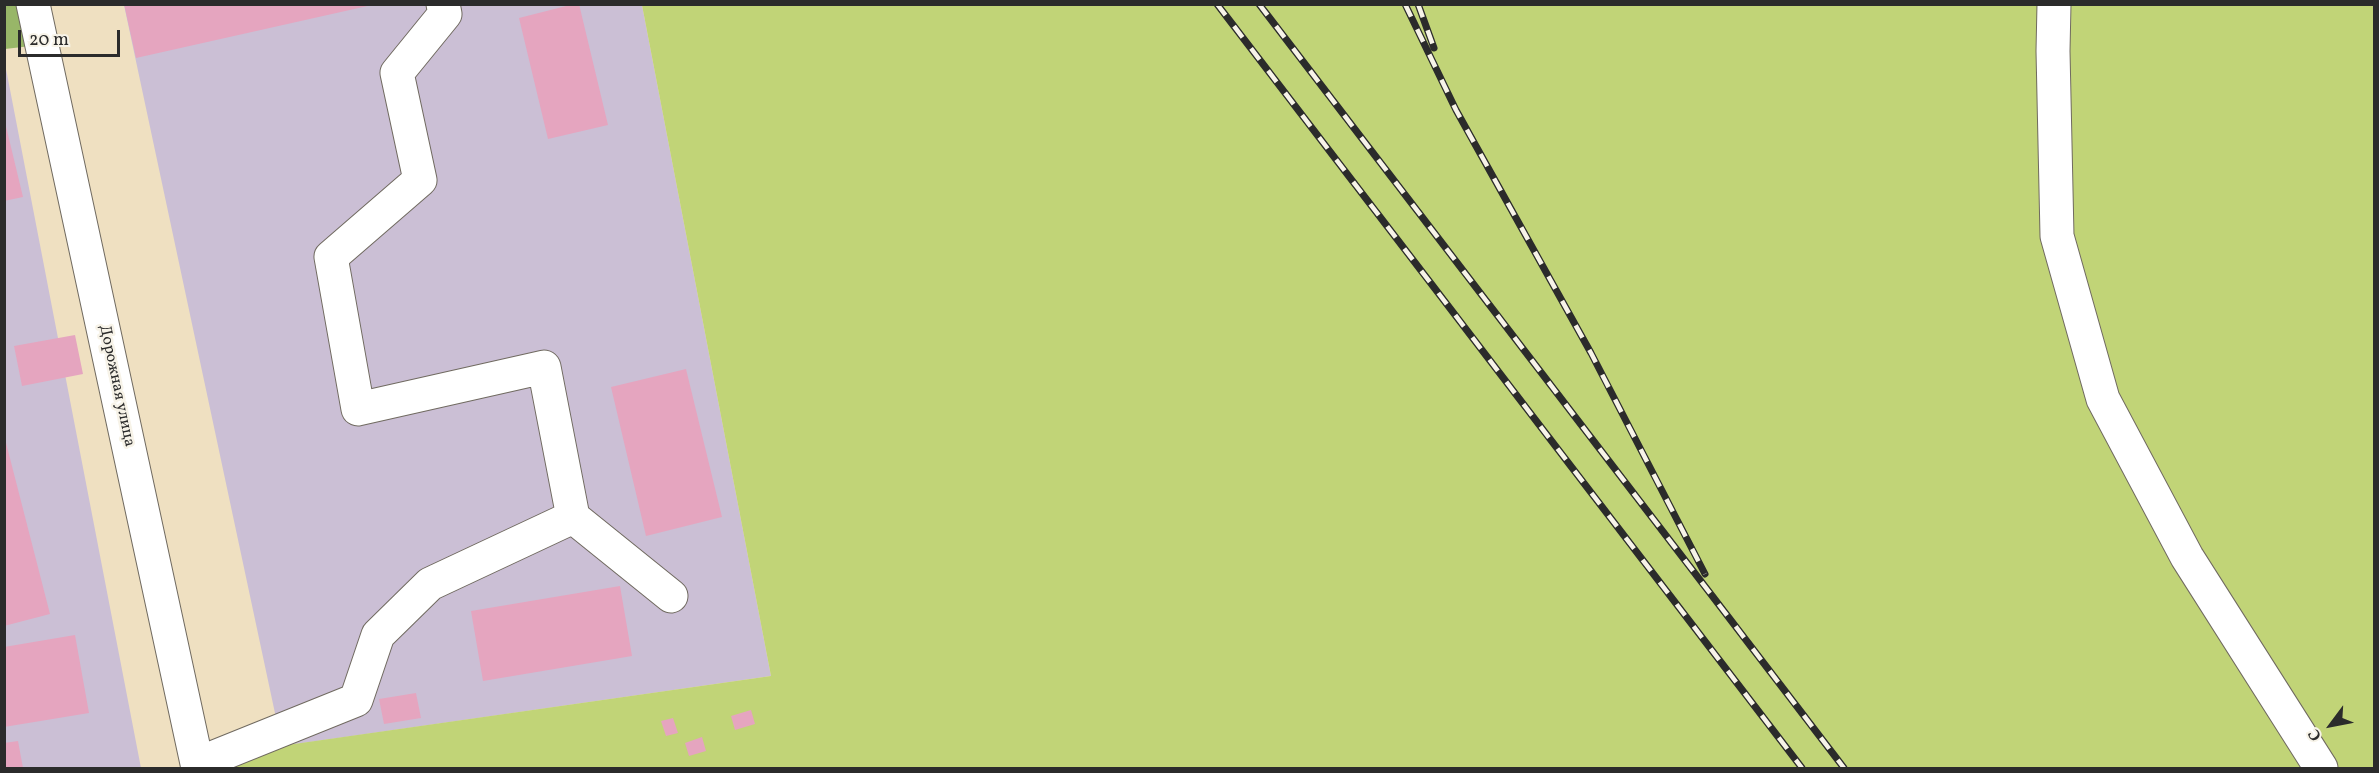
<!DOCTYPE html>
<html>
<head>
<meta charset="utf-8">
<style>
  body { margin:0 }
  #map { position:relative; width:2379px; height:773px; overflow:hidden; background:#efe0c1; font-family:Vollkorn,serif }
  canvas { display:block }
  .frame { position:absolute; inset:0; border:6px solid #2b2b2b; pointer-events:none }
  .north { position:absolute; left:2301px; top:695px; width:60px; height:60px; -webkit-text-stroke:4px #f7f3e8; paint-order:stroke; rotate:238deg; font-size:16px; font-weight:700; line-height:24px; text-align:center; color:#2b2b2b }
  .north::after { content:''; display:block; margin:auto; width:21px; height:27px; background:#2b2b2b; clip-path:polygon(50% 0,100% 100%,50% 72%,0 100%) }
  .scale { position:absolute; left:18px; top:30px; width:102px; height:27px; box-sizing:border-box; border:3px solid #2b2b2b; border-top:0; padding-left:8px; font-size:18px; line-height:21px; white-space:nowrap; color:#2b2b2b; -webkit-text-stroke:4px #f7f3e8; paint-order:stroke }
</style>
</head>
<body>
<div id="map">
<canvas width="2379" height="773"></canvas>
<div class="frame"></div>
<div class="north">С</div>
<div class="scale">20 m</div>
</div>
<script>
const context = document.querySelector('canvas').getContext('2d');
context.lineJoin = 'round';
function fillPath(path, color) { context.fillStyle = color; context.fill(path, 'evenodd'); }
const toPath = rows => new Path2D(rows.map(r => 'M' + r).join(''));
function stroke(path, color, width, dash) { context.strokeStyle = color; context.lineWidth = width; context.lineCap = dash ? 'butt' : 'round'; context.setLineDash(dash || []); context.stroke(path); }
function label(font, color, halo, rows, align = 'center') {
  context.font = font + ' Vollkorn,serif'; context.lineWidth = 5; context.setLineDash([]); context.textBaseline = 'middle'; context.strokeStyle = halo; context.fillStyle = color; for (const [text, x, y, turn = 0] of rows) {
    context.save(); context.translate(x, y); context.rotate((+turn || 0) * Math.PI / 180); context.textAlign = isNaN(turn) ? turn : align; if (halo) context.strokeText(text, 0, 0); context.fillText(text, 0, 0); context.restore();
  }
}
fillPath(toPath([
  [124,5,642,5,771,676,282,746],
  [4,61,7,74,141,768,5,768]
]), '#cbbfd5');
fillPath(toPath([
  [642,5,2374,5,2374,768,234,768,231,753,771,676]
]), '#c1d477');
fillPath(toPath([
  [4,5,23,5,31,46,5,49]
]), '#98b668');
fillPath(toPath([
  [124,4,372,4,372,5,136,58],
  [574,4,579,4,608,125,548,139,519,18],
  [4,118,23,197,4,201],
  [75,335,83,374,22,386,14,346],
  [686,369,722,517,646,536,611,387],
  [4,435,50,614,4,626],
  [620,586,632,656,483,681,471,611],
  [75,635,89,713,4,727,4,647],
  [416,693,421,718,384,724,379,699],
  [751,710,755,724,735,730,731,716],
  [673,718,678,733,666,736,661,721],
  [702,737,706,751,689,756,685,743],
  [18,741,23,768,4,768,4,743]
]), '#e5a5bf');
const minor = toPath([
  [33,4,198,768],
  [443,4,445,14,397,73,420,180,331,257,358,409,544,367,573,517,671,596],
  [2054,4,2053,51,2057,236,2103,399,2187,557,2321,768],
  [197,764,356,700,378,635,430,584,573,517]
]);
stroke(minor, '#706a60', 35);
stroke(minor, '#fff', 33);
const rail = toPath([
  [1217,4,1802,768],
  [1259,4,1844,768],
  [1405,4,1456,110,1591,353,1705,574],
  [1418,4,1434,48]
]);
stroke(rail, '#2b2b2b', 7);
stroke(rail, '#f7f3e8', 4.5, [14]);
label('16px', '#2b2b2b', '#f7f3e8', [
  ["Дорожная улица",116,386,78]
]);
</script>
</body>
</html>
